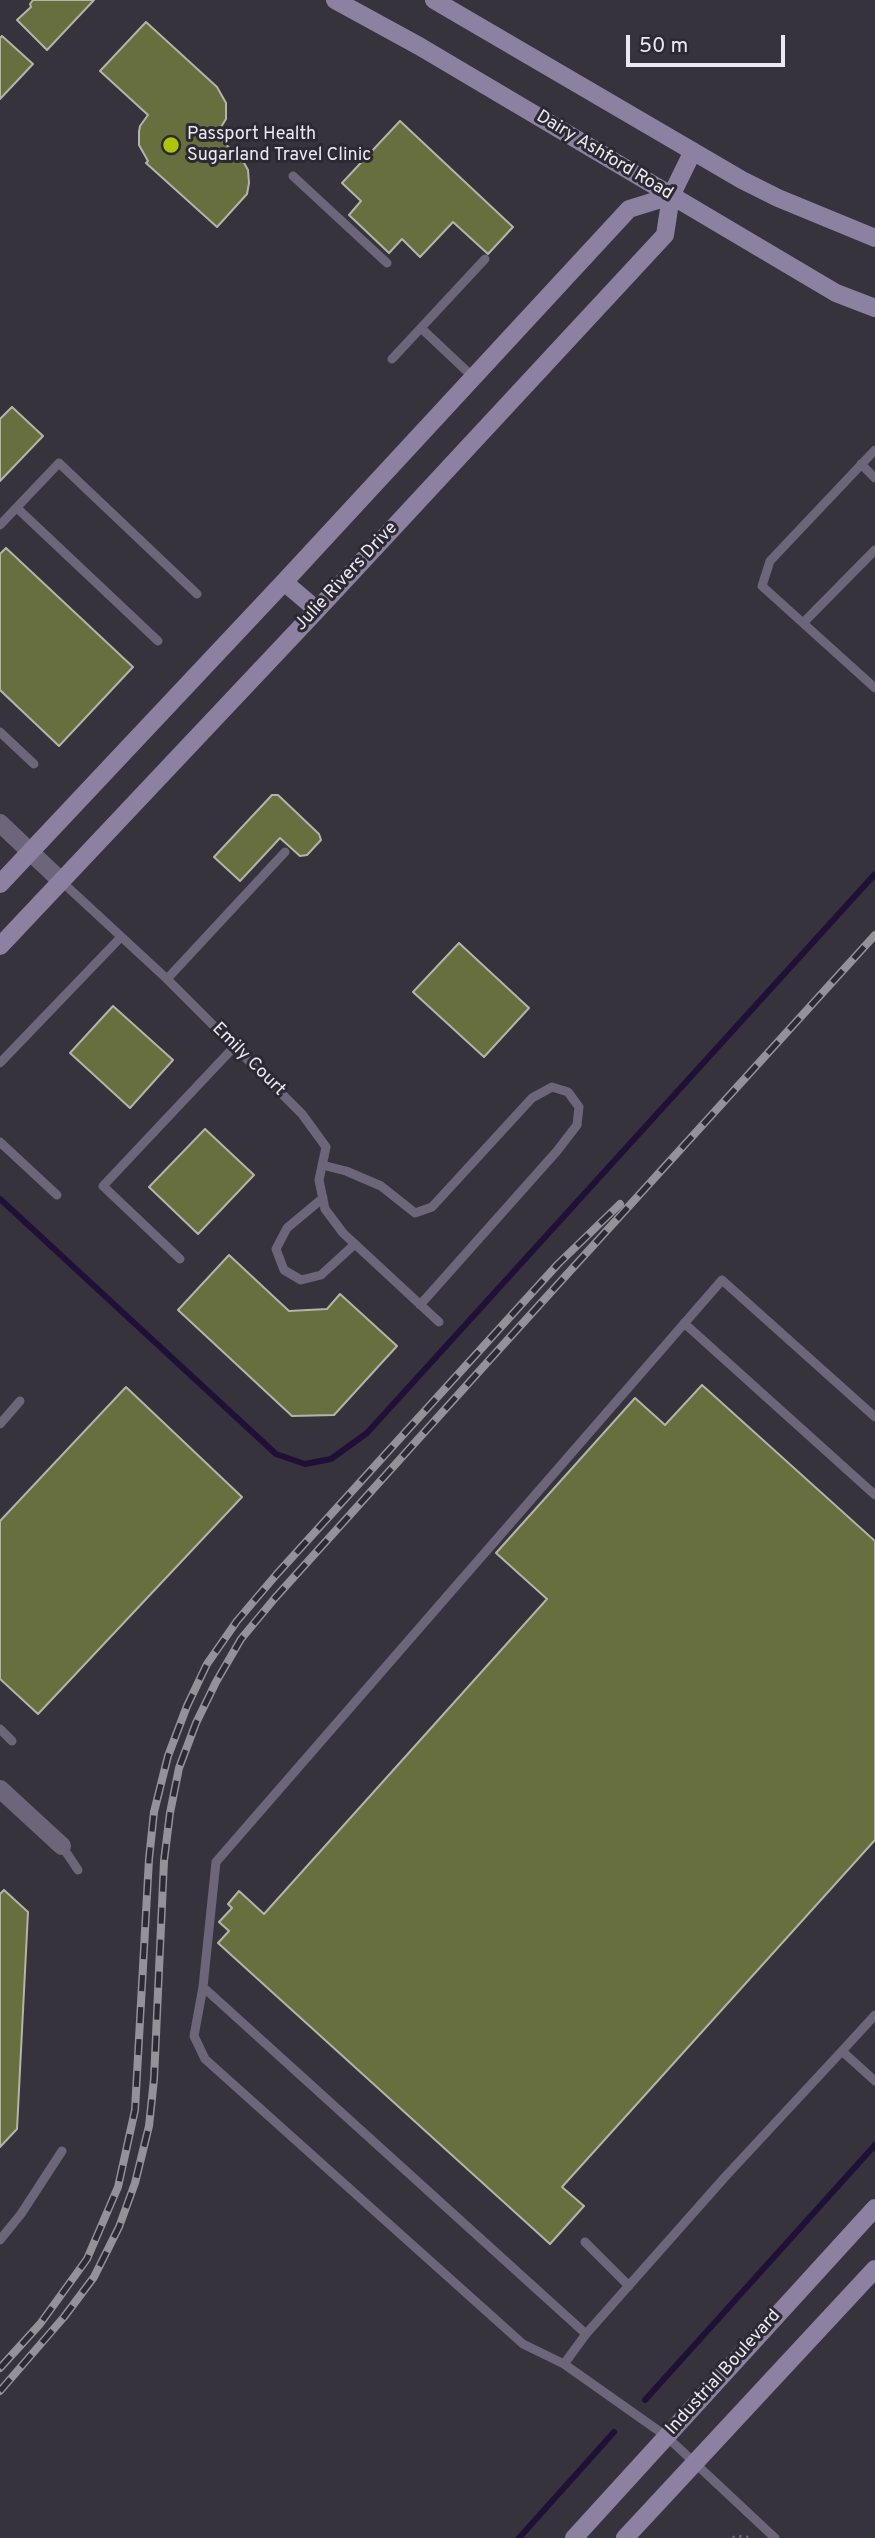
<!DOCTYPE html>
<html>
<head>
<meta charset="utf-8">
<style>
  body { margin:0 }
  #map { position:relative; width:875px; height:2538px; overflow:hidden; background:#36333c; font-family:Overpass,sans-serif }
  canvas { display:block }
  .scale { position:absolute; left:626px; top:35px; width:159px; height:32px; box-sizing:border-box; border:4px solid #ebe9ef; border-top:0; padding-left:9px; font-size:21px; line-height:24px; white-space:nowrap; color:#ebe9ef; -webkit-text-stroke:5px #2c2932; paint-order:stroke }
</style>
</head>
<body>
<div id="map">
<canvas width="875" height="2538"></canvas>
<div class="scale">50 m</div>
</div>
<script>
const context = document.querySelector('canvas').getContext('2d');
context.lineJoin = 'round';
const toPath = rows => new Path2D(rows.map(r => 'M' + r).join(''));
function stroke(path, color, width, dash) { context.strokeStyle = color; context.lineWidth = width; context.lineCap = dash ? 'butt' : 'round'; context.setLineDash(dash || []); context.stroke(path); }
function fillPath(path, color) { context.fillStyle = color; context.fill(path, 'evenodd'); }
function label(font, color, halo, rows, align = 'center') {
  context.font = font + ' Overpass,sans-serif'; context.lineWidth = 6; context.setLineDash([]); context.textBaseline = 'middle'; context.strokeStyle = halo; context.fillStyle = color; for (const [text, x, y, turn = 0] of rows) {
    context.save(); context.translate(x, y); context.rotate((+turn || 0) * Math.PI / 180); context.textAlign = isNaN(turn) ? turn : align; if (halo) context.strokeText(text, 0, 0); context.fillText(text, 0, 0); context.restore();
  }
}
stroke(toPath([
  [0,1199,276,1454,305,1464,331,1459,367,1433,875,874],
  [645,2400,875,2145],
  [519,2538,614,2432]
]), '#200f36', 6);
const building = toPath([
  [33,0,94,0,47,50,17,20,31,7,30,4,33,0],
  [146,22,217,87,226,103,226,119,216,135,243,161,248,170,249,183,247,194,217,227,146,163,148,161,139,145,139,132,140,126,148,115,100,71,146,22],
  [2,36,33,64,0,99,0,38,2,36],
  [400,121,513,227,488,254,453,222,420,257,402,239,389,253,349,215,361,201,342,183,400,121],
  [12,407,43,436,0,481,0,419,12,407],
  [6,548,133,667,59,746,0,690,0,554,6,548],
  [272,795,278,795,319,834,321,840,307,855,300,856,280,838,240,881,214,857,272,795],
  [459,943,529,1008,484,1057,413,992,459,943],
  [113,1006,173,1060,130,1108,70,1053,113,1006],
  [205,1129,254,1175,198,1234,149,1187,205,1129],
  [229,1255,289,1311,327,1309,340,1294,397,1346,334,1415,292,1416,178,1310,229,1255],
  [702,1385,875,1541,875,1840,562,2187,584,2206,550,2244,218,1943,229,1931,219,1922,232,1908,228,1904,239,1891,264,1914,547,1599,496,1553,635,1398,665,1425,702,1385],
  [126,1387,242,1497,38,1714,0,1679,0,1521,126,1387],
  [4,1890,28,1912,17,2129,0,2147,0,1894,4,1890]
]);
fillPath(building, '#666f3d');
stroke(building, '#b3b5aa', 2);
stroke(toPath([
  [733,2538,736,2536,752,2538]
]), '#726f77', 3.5, [2, 5]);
stroke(toPath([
  [293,176,387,263],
  [421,328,473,377],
  [392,359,485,259],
  [875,450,770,561,762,586,875,688],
  [861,464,875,478],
  [17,508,158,641],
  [0,525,59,463,197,594],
  [803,623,875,550],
  [0,732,34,764],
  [61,881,167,979,302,1114,326,1147,319,1180,325,1209,343,1233,439,1322],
  [167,979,285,852],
  [0,1063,121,937],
  [0,1142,57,1195],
  [322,1165,346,1171,381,1186,415,1213,432,1207,532,1098,552,1087,568,1092,579,1107,577,1125,557,1151,420,1305],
  [323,1198,287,1228,276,1249,284,1270,301,1280,321,1275,355,1244],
  [180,1259,103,1186,234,1047],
  [684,1323,875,1495],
  [875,1417,722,1280,216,1862,203,1987,586,2334,725,2177,842,2051,875,2081],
  [0,1424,20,1401],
  [0,1729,12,1741],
  [62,1846,78,1870],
  [203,1987,194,2036,205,2059,523,2344,564,2364],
  [842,2051,875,2015],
  [0,2240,21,2214,62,2151],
  [585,2242,629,2286],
  [586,2334,564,2364,666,2436,775,2538]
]), '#6d667a', 9);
stroke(toPath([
  [0,823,61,881],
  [0,1789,62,1846]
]), '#6d667a', 18);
stroke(toPath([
  [335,0,419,46,836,293,875,308],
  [434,0,742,180,778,198,875,238],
  [284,582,317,610],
  [0,884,284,582,629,209,671,196],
  [0,946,317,610,665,235,671,196,693,151],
  [574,2538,875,2208],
  [625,2538,875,2269]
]), '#8c81a1', 18);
const rail = toPath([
  [0,2368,40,2324,87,2259,118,2187,135,2110,149,1859,154,1812,168,1756,187,1706,207,1664,237,1621,276,1575,558,1264,620,1204],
  [0,2391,64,2317,94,2277,119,2227,135,2183,149,2126,154,2079,164,1861,170,1813,179,1768,196,1723,216,1682,241,1639,275,1598,502,1346,875,935]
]);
stroke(rail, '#949199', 8);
stroke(rail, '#2c2932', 5, [16]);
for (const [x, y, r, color] of [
  [171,145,9,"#afc507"]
]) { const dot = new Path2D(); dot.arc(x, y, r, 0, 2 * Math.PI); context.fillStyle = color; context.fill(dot); stroke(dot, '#2c2932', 2.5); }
label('18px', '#ebe9ef', '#2c2932', [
  ["Passport Health",187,135],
  ["Sugarland Travel Clinic",187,156]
], 'left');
label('18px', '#ebe9ef', '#2c2932', [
  ["Dairy Ashford Road",604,156,31],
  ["Julie Rivers Drive",347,577,-47],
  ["Emily Court",248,1060,45],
  ["Industrial Boulevard",724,2373,-48]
]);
</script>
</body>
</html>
